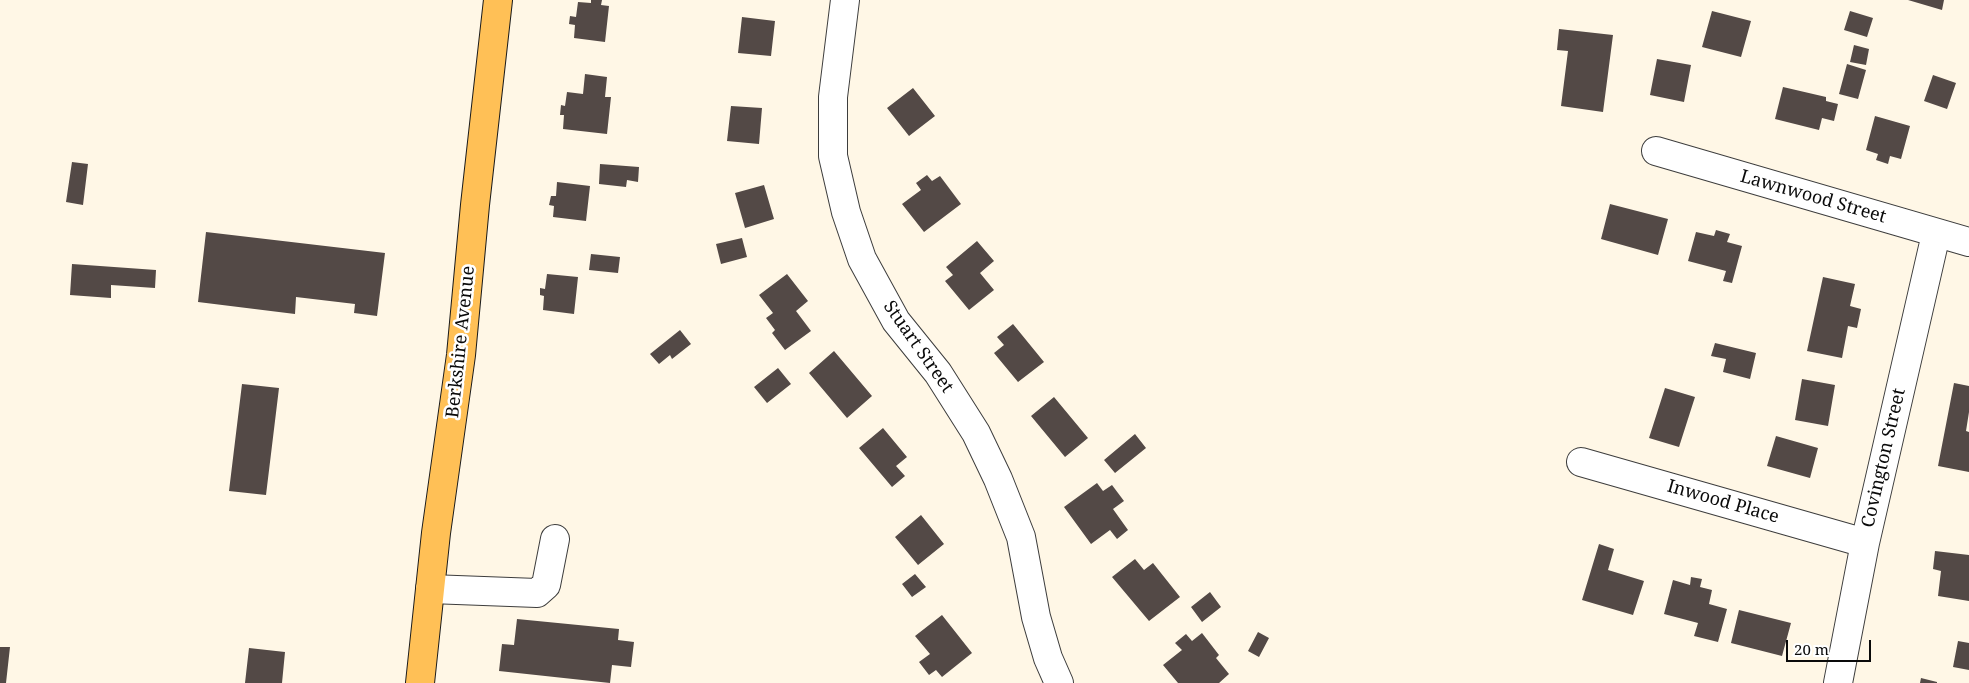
<!DOCTYPE html>
<html>
<head>
<meta charset="utf-8">
<style>
  body { margin:0 }
  #map { position:relative; width:1969px; height:683px; overflow:hidden; background:#fff7e6; font-family:"Noto Serif",serif }
  canvas { display:block }
  .scale { position:absolute; left:1786px; top:640px; width:85px; height:22px; box-sizing:border-box; border:2px solid #0a0a0a; border-top:0; padding-left:6px; font-size:15px; line-height:18px; white-space:nowrap; color:#0a0a0a; -webkit-text-stroke:4px #fff; paint-order:stroke }
</style>
</head>
<body>
<div id="map">
<canvas width="1969" height="683"></canvas>
<div class="scale">20 m</div>
</div>
<script>
const context = document.querySelector('canvas').getContext('2d');
context.lineJoin = 'round';
function fillPath(path, color) { context.fillStyle = color; context.fill(path, 'evenodd'); }
const toPath = rows => new Path2D(rows.map(r => 'M' + r).join(''));
function stroke(path, color, width, dash) { context.strokeStyle = color; context.lineWidth = width; context.lineCap = dash ? 'butt' : 'round'; context.setLineDash(dash || []); context.stroke(path); }
function label(font, color, halo, rows, align = 'center') {
  context.font = font + ' "Noto Serif",serif'; context.lineWidth = 5; context.setLineDash([]); context.textBaseline = 'middle'; context.strokeStyle = halo; context.fillStyle = color; for (const [text, x, y, turn = 0] of rows) {
    context.save(); context.translate(x, y); context.rotate((+turn || 0) * Math.PI / 180); context.textAlign = isNaN(turn) ? turn : align; if (halo) context.strokeText(text, 0, 0); context.fillText(text, 0, 0); context.restore();
  }
}
fillPath(toPath([
  [591,0,602,0,601,5,609,6,605,42,574,38,575,25,569,24,570,16,576,17,578,2,591,3],
  [1908,0,1944,0,1942,10],
  [1712,11,1751,21,1741,57,1702,47],
  [1850,11,1873,18,1867,37,1844,30],
  [742,17,775,21,771,56,738,53],
  [1559,29,1613,35,1603,112,1561,106,1568,51,1557,50],
  [1854,45,1869,49,1866,65,1850,62],
  [1657,59,1691,65,1684,102,1650,95],
  [1847,64,1866,70,1858,99,1839,94],
  [585,74,607,77,605,97,611,97,607,134,563,129,564,115,560,115,561,105,565,106,567,92,583,94],
  [1933,75,1956,83,1947,109,1924,101],
  [1783,87,1826,97,1826,101,1838,104,1834,121,1822,118,1819,130,1775,119],
  [913,88,935,116,909,136,887,108],
  [731,106,762,108,759,144,727,141],
  [1875,116,1910,126,1901,159,1890,156,1888,164,1876,160,1878,154,1866,150],
  [72,162,88,164,83,205,66,202],
  [600,164,639,167,638,182,627,180,626,187,599,184],
  [927,175,932,181,940,176,961,204,924,232,902,204,921,190,916,183],
  [557,182,590,186,586,221,553,217,554,206,549,205,551,196,556,196],
  [764,185,774,219,745,228,735,193],
  [1610,204,1668,219,1658,255,1601,239],
  [1716,230,1730,234,1727,242,1742,246,1732,283,1723,281,1726,271,1688,261,1696,232,1714,236],
  [206,232,385,253,377,316,354,313,355,304,296,297,295,314,198,302],
  [742,238,747,257,721,264,716,244],
  [977,241,994,261,980,273,994,290,969,310,945,281,953,275,946,267],
  [591,254,620,257,618,273,589,270],
  [72,264,156,270,155,288,111,285,111,298,70,295],
  [547,274,578,277,574,314,543,310,544,296,540,295,540,288,545,289],
  [787,274,808,301,796,311,811,331,785,350,772,333,775,330,766,318,773,313,759,295],
  [1823,277,1855,284,1850,306,1861,309,1857,328,1848,326,1842,358,1807,351],
  [1013,324,1044,362,1018,382,994,353,1004,345,997,337],
  [680,330,691,344,672,359,670,355,659,364,650,354],
  [1715,343,1756,353,1750,379,1723,372,1726,359,1711,356],
  [834,351,872,396,847,418,809,373],
  [778,368,791,384,767,403,754,387],
  [1802,379,1835,385,1828,426,1795,420],
  [1954,383,1969,386,1969,412,1966,431,1969,432,1969,472,1938,466],
  [242,384,279,388,266,495,229,491],
  [1665,388,1695,397,1679,447,1649,438],
  [1054,397,1088,438,1065,457,1031,416],
  [883,428,907,457,896,466,905,476,892,487,859,448],
  [1135,434,1146,448,1115,473,1104,460],
  [1776,436,1818,448,1810,478,1767,466],
  [1097,483,1103,491,1112,485,1124,501,1113,509,1128,530,1117,539,1110,530,1091,544,1064,507],
  [921,515,944,544,918,565,895,537],
  [1599,544,1614,549,1608,570,1644,581,1633,615,1582,600],
  [1935,551,1969,555,1969,601,1938,596,1941,571,1933,569],
  [1135,559,1144,570,1153,563,1180,597,1149,621,1112,577],
  [915,574,926,587,912,597,902,584],
  [1691,577,1702,579,1700,587,1712,590,1709,604,1727,609,1718,642,1694,636,1698,623,1664,614,1673,580,1690,585],
  [1210,592,1221,607,1202,622,1191,607],
  [1739,610,1791,623,1782,656,1731,643],
  [942,615,972,653,942,677,936,670,929,675,919,662,930,654,915,636],
  [517,619,619,629,618,640,634,642,631,667,612,665,610,683,499,671,502,644,514,645],
  [1258,632,1269,638,1259,657,1248,651],
  [1202,633,1219,655,1216,658,1229,674,1219,683,1178,683,1163,665,1182,650,1175,643,1186,634,1192,641],
  [1958,641,1969,643,1969,670,1953,667],
  [0,647,10,647,6,683,0,683],
  [249,648,285,652,282,683,245,683],
  [1921,678,1937,682,1937,683,1920,683]
]), '#534946');
const minor = toPath([
  [845,0,833,97,833,156,846,212,862,259,896,321,938,373,976,433,998,479,1021,537,1036,617,1048,658,1059,683],
  [1656,151,1969,242],
  [1581,462,1865,543],
  [430,589,537,593,546,585,555,539],
  [1838,683,1865,543,1936,234]
]);
const major = toPath([
  [420,683,436,533,461,355,475,205,498,0]
]);
stroke(minor, '#3d3d3d', 30);
stroke(major, '#1b1b1b', 30);
stroke(minor, '#fff', 28);
stroke(major, '#ffc056', 28);
label('18px', '#0a0a0a', '#fff', [
  ["Lawnwood Street",1813,197,16],
  ["Berkshire Avenue",461,342,-84],
  ["Stuart Street",918,347,55],
  ["Covington Street",1884,458,-77],
  ["Inwood Place",1723,502,16]
]);
</script>
</body>
</html>
